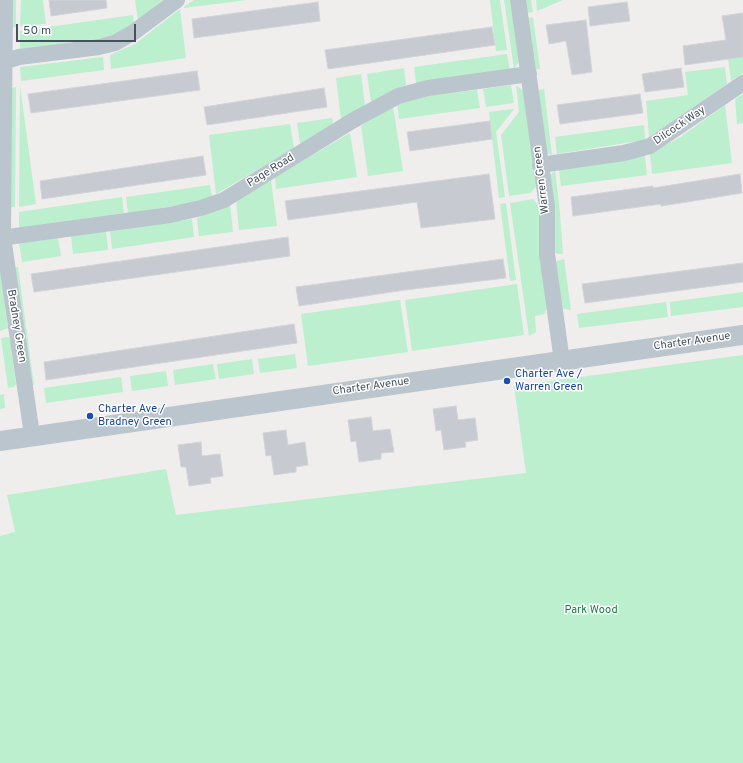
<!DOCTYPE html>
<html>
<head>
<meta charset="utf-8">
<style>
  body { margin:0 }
  #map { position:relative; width:743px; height:763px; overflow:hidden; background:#f0eded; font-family:Overpass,sans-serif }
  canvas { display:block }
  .scale { position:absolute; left:16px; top:24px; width:120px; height:18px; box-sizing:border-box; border:2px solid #45515b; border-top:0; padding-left:5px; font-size:12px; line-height:14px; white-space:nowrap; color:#45515b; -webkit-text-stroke:3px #fff; paint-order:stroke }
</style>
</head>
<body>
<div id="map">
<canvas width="743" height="763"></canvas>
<div class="scale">50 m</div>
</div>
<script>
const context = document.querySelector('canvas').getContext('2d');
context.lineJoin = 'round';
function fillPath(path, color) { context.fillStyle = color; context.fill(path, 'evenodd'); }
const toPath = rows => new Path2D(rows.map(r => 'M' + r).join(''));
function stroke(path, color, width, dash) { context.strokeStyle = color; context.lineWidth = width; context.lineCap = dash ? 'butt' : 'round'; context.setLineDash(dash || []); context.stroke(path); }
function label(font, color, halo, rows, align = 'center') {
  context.font = font + ' Overpass,sans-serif'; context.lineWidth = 3; context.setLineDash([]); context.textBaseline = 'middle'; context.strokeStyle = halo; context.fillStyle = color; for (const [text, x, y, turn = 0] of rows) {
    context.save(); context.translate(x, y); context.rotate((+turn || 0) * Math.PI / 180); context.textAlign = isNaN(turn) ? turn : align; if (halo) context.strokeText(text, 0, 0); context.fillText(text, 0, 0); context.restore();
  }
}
fillPath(toPath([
  [12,0,16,0,16,27,12,27],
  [21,0,43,0,46,24,20,26],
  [135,0,163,0,138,20],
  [194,0,247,0,184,8,184,7],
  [490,0,500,0,507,50,496,51],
  [504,0,510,0,519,62,514,69],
  [525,0,531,0,533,12,527,13],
  [536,0,563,0,537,11],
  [180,9,186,58,111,69,110,55,135,44],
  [133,15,134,23,111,37,20,49,20,31],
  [533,17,540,69,534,70,527,18],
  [743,42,743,73,731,81,726,44],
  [507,54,510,70,416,83,414,67],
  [103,57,104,70,21,81,20,67],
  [725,67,727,84,649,137,646,101,688,95,685,72],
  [404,68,406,85,394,89,371,102,367,74],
  [361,74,365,106,341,119,336,78],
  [511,85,514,103,486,107,483,89],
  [516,85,523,91,537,186,530,193,509,196,501,135,519,112],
  [20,86,36,204,19,207],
  [16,87,15,207,11,207,12,88],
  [544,89,552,155,547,153,538,90],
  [477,90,480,108,399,119,397,104,432,95],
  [743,94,743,123,737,124,735,99],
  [725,105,732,163,652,174,650,154,682,136],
  [393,106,403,171,368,176,361,126],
  [514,109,496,132,505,197,499,198,489,112],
  [332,118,333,125,300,144,297,123],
  [290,124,294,148,216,194,209,135],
  [644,125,645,139,638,141,557,154,555,137],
  [350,133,357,177,276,189,275,177],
  [645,156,647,175,561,186,559,170],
  [555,170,560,213,563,254,558,254,554,252,550,176],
  [271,180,277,226,239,230,236,201],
  [210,185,212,196,195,203,128,213,126,197],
  [122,197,124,213,19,228,19,212],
  [533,199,539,206,547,308,544,314,535,316,536,332,529,336,510,203],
  [506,203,516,280,510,281,500,204],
  [230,204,233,232,199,236,197,218],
  [192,219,194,237,112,249,110,230],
  [106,231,108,250,73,254,71,236],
  [58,238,61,256,22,262,19,243],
  [564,259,571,310,564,309,561,307,555,262],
  [18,267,34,385,32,385,15,268],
  [0,269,8,328,0,331],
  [517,284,524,335,412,351,405,300],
  [743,292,743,307,671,316,670,302],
  [400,300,408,352,308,366,301,314],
  [666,302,668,317,579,328,577,314],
  [7,337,10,338,16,384,14,387,8,388,1,338],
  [295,354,297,368,260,373,258,359],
  [743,355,743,763,0,763,0,536,15,532,7,495,166,469,176,515,526,473,514,386],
  [252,359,254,374,219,379,217,364],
  [213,364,216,379,175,385,173,370],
  [166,371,168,386,132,391,130,376],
  [121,377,123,392,46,403,44,388],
  [4,394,5,408,0,409,0,395]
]), '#bbefce');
const building = toPath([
  [49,0,106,0,107,8,51,16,49,0],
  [318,2,320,21,194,38,192,19,318,2],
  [627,2,630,21,590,26,588,7,627,2],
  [743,13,743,57,685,65,683,46,726,40,722,16,743,13],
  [586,20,592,72,572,75,566,41,549,44,546,25,586,20],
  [492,27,495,45,328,69,325,50,492,27],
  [681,68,684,87,645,92,642,74,681,68],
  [197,71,200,90,31,113,28,94,197,71],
  [324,88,327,107,207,125,204,107,324,88],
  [640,94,643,113,560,124,557,105,640,94],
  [490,121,492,139,410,151,407,132,490,121],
  [203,156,206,175,42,199,40,181,203,156],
  [489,174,495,219,421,228,417,202,288,220,285,201,489,174],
  [740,174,742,193,681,203,661,206,661,204,573,216,571,197,653,186,653,188,740,174],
  [288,237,290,256,34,292,31,274,288,237],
  [503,259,506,278,405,290,299,306,296,287,503,259],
  [743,263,743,282,585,303,582,284,743,263],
  [294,324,297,343,46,380,44,362,294,324],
  [456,406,458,420,475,418,478,440,465,442,466,447,444,450,441,430,436,431,433,409,456,406],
  [371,417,373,431,390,429,394,452,381,453,381,459,359,462,356,441,351,442,348,420,371,417],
  [286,430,288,445,305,442,308,465,296,467,296,472,274,475,271,455,266,456,263,433,286,430],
  [201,442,202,456,220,454,223,476,210,478,211,483,189,486,186,467,181,467,178,445,201,442]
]);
fillPath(building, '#c7cad0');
stroke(building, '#d1d4d9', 1);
stroke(toPath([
  [5,0,3,237,32,435],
  [518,0,547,207,547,254,562,361],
  [0,63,19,57,99,47,115,43,134,32,177,0],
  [540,165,624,153,650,146,743,83],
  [0,238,170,215,201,208,224,200,352,121,398,96,428,88,529,74]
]), '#bbc5cd', 16);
stroke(toPath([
  [0,441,743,335]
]), '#bbc5cd', 20);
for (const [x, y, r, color] of [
  [507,381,4,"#1a4fb4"],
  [90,416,4,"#1a4fb4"]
]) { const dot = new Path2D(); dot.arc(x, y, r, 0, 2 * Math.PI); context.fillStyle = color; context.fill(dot); stroke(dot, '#fff', 1.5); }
label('11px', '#45515b', '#fff', [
  ["Dilcock Way",680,126,-34],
  ["Page Road",271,171,-32],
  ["Warren Green",542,180,-97],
  ["Bradney Green",16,326,81],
  ["Charter Avenue",692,342,-8],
  ["Charter Avenue",371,387,-8]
]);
label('11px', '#164399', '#fff', [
  ["Charter Ave /",515,375],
  ["Warren Green",515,388],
  ["Charter Ave /",98,410],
  ["Bradney Green",98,423]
], 'left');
label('11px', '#167c47', '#fff', [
  ["Park Wood",591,611]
]);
</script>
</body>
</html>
